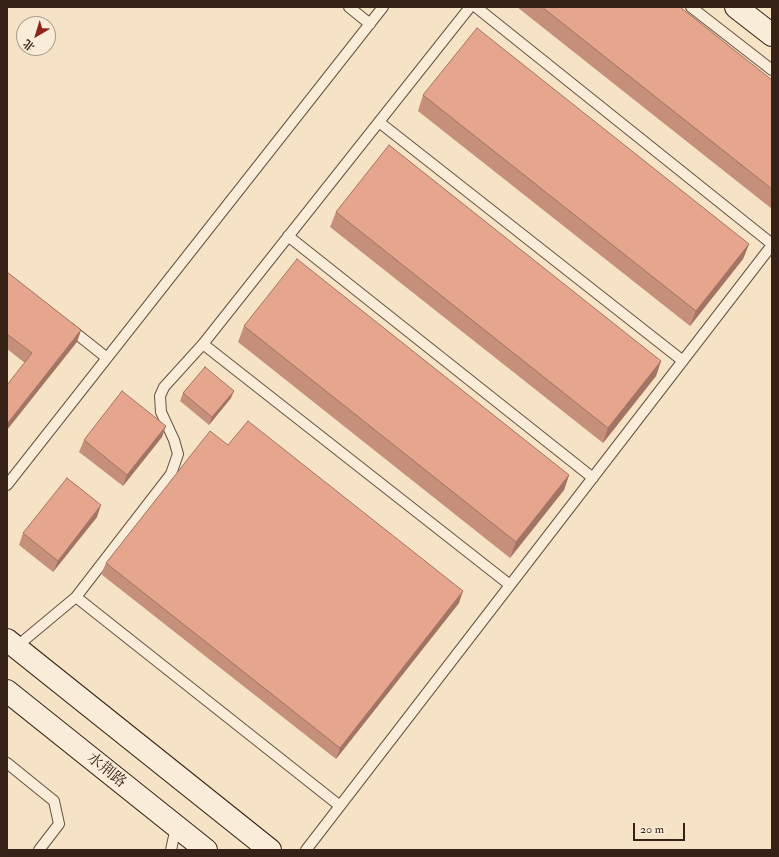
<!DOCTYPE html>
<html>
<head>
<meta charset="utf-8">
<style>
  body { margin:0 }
  #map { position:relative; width:779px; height:857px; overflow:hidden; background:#f6e3c6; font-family:"IM FELL Double Pica","Noto Serif SC",serif }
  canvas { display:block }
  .frame { position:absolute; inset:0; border:8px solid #352115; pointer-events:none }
  .north { position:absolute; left:16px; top:16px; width:40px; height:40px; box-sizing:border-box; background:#f9edda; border:1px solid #ab9b8b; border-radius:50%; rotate:218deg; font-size:11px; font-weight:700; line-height:16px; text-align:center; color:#352115 }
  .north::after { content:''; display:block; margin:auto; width:14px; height:18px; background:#8f2418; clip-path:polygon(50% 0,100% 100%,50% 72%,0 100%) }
  .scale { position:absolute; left:633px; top:823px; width:52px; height:18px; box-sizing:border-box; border:2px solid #352115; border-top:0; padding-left:5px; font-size:12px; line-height:14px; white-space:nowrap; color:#352115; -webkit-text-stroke:3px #f9edda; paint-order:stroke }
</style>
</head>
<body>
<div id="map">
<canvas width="779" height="857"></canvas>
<div class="frame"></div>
<div class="north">北</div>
<div class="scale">20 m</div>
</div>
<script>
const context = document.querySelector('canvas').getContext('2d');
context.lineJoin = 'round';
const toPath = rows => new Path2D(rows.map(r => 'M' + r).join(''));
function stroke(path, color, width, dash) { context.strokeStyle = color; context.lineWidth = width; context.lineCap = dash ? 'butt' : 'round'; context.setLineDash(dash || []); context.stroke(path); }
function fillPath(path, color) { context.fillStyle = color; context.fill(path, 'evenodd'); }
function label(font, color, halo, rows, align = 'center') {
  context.font = font + ' "IM FELL Double Pica","Noto Serif SC",serif'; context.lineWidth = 3; context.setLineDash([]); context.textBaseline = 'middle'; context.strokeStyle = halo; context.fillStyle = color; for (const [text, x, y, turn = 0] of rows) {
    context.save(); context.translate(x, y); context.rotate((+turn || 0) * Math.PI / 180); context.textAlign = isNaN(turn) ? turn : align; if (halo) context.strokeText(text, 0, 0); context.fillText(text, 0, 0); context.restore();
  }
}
const service = toPath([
  [349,7,370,24],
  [470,7,203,344,510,585],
  [476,7,772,244],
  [691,7,772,70],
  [379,122,683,361],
  [288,236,593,478],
  [68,327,107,358],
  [7,485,383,7],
  [76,597,340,806],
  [16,647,76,597,171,474,178,454,174,440,161,412,160,396,164,387,203,344],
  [7,763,54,801,59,824,39,850],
  [171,850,176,827],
  [306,850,772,245]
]);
const secondary = toPath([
  [736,7,772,35],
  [7,640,270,850],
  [7,691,206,850]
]);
stroke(service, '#655241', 12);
stroke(secondary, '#352115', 24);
stroke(service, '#f9edda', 10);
stroke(secondary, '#f9edda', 22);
fillPath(toPath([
  [517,7,680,7,772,80,772,209],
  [423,95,749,244,743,259,690,326,418,111],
  [336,212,661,361,656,376,603,443,330,227],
  [7,272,81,330,77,342,25,363,7,349],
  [244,326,569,475,564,490,510,558,238,342],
  [183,393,231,398,209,425,180,401],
  [162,437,123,486,79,452,84,440],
  [228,445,459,603,336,759,101,574,106,563],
  [97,517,53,572,19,545,23,533]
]), '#c68f7a');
fillPath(toPath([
  [749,244,743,259,690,326,696,311],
  [81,330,77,342,7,430,7,424],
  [661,361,656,376,603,443,608,428],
  [234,391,231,398,209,425,212,417],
  [166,426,162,437,123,486,127,475],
  [569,475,564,490,510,558,516,542],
  [101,505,97,517,53,572,58,561],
  [463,591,459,603,336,759,340,748]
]), '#a17463');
const building = toPath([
  [542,7,680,7,772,80,772,189,542,7],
  [477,28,749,244,696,311,423,95,477,28],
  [389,145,661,361,608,428,336,212,389,145],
  [297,259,569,475,516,542,244,326,297,259],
  [7,272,81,330,7,424,7,385,32,353,7,334,7,272],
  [205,367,234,391,212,417,183,393,205,367],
  [122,391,166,426,127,475,84,440,122,391],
  [248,421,463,591,340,748,106,563,210,431,228,445,248,421],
  [67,478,101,505,58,561,23,533,67,478]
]);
fillPath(building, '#e6a68e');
stroke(building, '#a17463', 1);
label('15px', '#352115', '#f9edda', [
  ["水荆路",106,771,39]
]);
</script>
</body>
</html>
